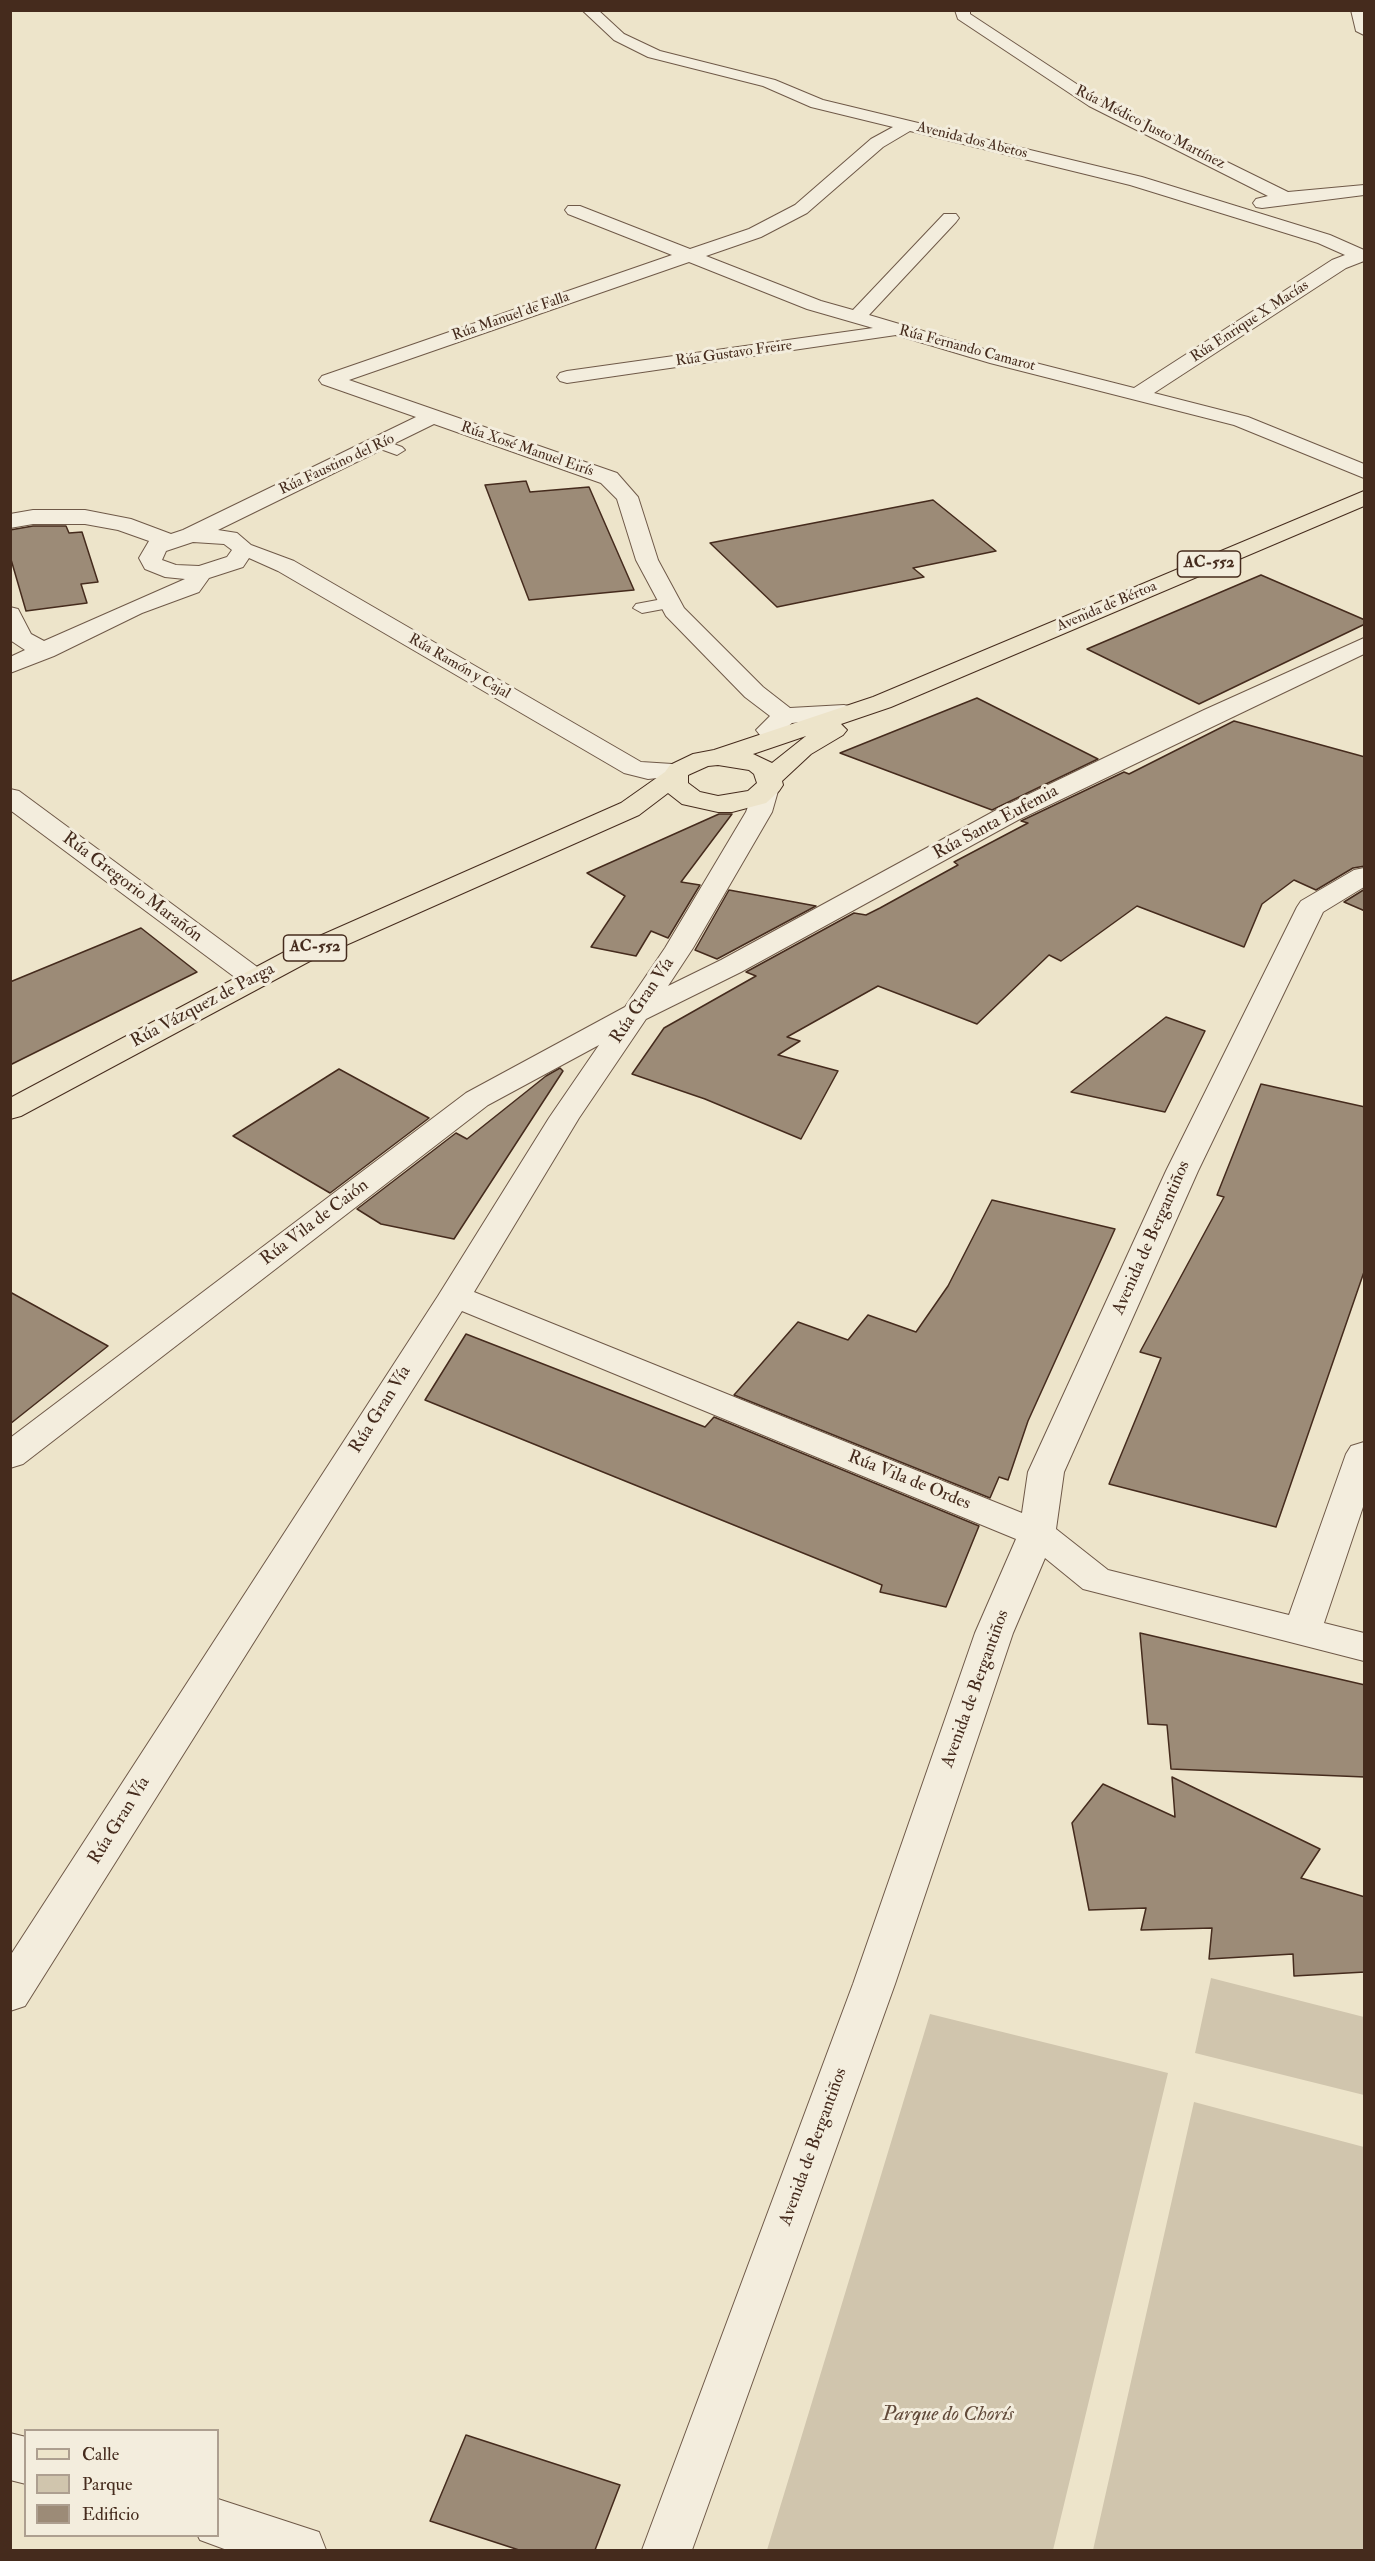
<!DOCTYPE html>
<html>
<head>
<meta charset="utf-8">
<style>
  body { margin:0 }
  #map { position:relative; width:1375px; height:2561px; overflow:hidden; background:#ede4ca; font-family:"IM FELL Double Pica",serif }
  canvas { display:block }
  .frame { position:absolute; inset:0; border:12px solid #452b1d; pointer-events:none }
  .legend { position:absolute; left:24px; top:2429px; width:195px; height:108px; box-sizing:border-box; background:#f3eddd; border:2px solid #ad9f90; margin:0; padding:8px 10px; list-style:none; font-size:18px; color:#452b1d }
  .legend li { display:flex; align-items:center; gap:12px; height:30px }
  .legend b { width:30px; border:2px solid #ad9f90 }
</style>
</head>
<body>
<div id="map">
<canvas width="1375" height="2561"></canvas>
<div class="frame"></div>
<ul class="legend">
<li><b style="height:8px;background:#ede4ca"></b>Calle</li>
<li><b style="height:16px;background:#d0c5ad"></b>Parque</li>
<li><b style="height:16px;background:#9c8b77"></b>Edificio</li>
</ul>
</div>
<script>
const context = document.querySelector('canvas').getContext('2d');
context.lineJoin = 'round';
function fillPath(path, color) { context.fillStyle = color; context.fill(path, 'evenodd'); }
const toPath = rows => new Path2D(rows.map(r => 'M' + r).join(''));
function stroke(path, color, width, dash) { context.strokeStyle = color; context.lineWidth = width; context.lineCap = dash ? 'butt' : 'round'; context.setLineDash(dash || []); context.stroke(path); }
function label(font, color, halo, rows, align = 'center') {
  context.font = font + ' "IM FELL Double Pica",serif'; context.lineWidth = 6; context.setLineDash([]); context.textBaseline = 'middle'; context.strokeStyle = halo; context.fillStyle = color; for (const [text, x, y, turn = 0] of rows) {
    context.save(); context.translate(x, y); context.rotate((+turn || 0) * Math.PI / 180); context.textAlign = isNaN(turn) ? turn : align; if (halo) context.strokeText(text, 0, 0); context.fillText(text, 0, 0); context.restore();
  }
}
fillPath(toPath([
  [1211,1978,1364,2017,1364,2095,1195,2053],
  [930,2014,1168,2073,1053,2550,767,2550],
  [1194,2102,1364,2147,1364,2550,1093,2550]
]), '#d0c5ad');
const building = toPath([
  [526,481,530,492,589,487,634,590,529,600,485,485,526,481],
  [933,500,996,551,913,568,924,577,777,607,710,543,933,500],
  [33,526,66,526,69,533,82,532,98,582,81,584,87,603,26,611,10,556,10,530,33,526],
  [1261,575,1365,620,1365,624,1199,704,1087,649,1261,575],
  [977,698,1098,759,992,810,840,753,977,698],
  [1234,721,1365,757,1365,866,1353,868,1316,890,1294,880,1262,904,1244,947,1137,906,1061,961,1049,955,977,1024,878,986,787,1037,800,1041,778,1055,838,1071,801,1139,705,1099,632,1074,664,1028,756,976,746,972,854,913,866,915,880,908,958,865,954,862,1028,823,1021,821,1124,772,1129,774,1234,721],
  [719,814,732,814,681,882,700,885,668,938,651,931,636,956,591,947,625,896,587,873,719,814],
  [1365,889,1365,911,1344,902,1365,889],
  [729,890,816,906,717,959,695,950,729,890],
  [141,928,197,972,10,1065,10,982,141,928],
  [1166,1017,1205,1031,1165,1112,1071,1092,1166,1017],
  [560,1068,563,1071,454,1239,381,1224,357,1209,456,1133,467,1139,546,1076,560,1068],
  [339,1069,429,1118,330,1193,233,1136,339,1069],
  [1261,1084,1365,1107,1365,1269,1276,1527,1109,1484,1161,1358,1140,1352,1224,1197,1217,1195,1261,1084],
  [992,1200,1115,1229,1028,1421,1008,1480,999,1477,990,1498,734,1395,798,1322,848,1340,868,1315,916,1332,948,1286,992,1200],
  [10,1292,108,1346,10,1424,10,1292],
  [466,1334,705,1427,714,1417,979,1526,946,1607,880,1592,882,1585,425,1400,466,1334],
  [1140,1633,1365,1685,1365,1777,1171,1769,1167,1725,1148,1724,1140,1633],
  [1172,1777,1320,1849,1301,1878,1365,1897,1365,1972,1294,1976,1293,1954,1209,1959,1212,1928,1141,1930,1146,1908,1089,1910,1072,1823,1103,1784,1175,1817,1172,1777],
  [466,2435,620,2485,595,2550,519,2550,430,2521,466,2435]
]);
fillPath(building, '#9c8b77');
stroke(building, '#452b1d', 1.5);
const lane = toPath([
  [380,439,402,447,405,450,397,455,375,447,372,444,380,439],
  [668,598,674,599,677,603,674,607,642,613,633,608,636,604,668,598]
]);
const street = toPath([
  [582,10,598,10,624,34,660,51,775,80,823,100,1142,177,1330,235,1364,250,1364,261,1346,268,1154,393,1248,417,1364,464,1364,478,1234,425,990,363,896,335,567,383,560,381,557,377,560,373,567,371,873,328,807,309,689,262,349,380,617,473,638,497,658,560,684,608,763,687,790,708,844,705,853,707,856,712,853,717,792,723,778,735,769,738,760,735,756,730,770,716,745,697,666,616,636,560,617,499,601,483,434,424,218,530,237,533,251,545,294,561,641,762,688,765,692,770,688,775,648,779,624,773,278,571,249,558,243,567,209,578,199,592,142,613,54,656,10,673,10,657,25,650,10,640,10,607,18,609,31,634,44,641,185,579,165,577,145,569,139,558,149,541,118,530,85,524,33,524,10,528,10,514,33,510,85,510,131,519,171,534,183,530,416,417,322,384,319,380,322,376,672,255,568,214,565,210,568,206,580,206,690,249,749,229,795,205,871,139,893,127,811,107,763,86,648,57,614,40,582,10],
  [910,131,1130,185,1318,243,1345,255,1332,260,1134,388,1004,355,869,315,956,222,959,218,956,214,944,214,853,310,821,301,706,256,761,237,807,213,883,147,910,131],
  [193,542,224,544,232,550,227,557,199,566,176,565,162,560,166,551,193,542],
  [955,10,970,10,970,14,1101,100,1288,192,1364,185,1364,195,1262,208,1256,207,1253,203,1256,199,1268,196,1089,106,958,19,955,10],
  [1351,10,1364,10,1364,35,1356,31,1351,10],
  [1364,638,1364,654,1018,820,741,972,646,1019,579,1118,474,1292,1022,1513,1028,1472,1166,1171,1297,907,1301,901,1354,870,1364,868,1364,887,1323,912,1198,1171,1064,1472,1056,1529,1108,1570,1289,1615,1346,1454,1351,1446,1364,1442,1364,1504,1324,1623,1364,1633,1364,1661,1083,1589,1045,1558,1013,1633,895,1984,692,2550,642,2550,853,1984,975,1633,1016,1539,462,1311,25,2006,10,2011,10,1956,438,1296,549,1118,599,1045,488,1105,23,1464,10,1468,10,1438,466,1093,625,1007,665,948,746,812,756,785,765,783,774,785,778,791,772,812,693,948,668,986,721,960,1000,808,1204,710,1364,638],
  [10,789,19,791,264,972,268,978,264,984,254,987,244,984,10,810,10,789],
  [10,2433,26,2437,26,2484,10,2480,10,2433],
  [218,2499,319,2532,326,2550,227,2550,200,2540,198,2536,218,2536,218,2499]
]);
const primary = toPath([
  [1364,491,1364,506,891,707,841,724,847,730,843,735,811,754,782,781,783,785,779,791,766,803,732,812,718,812,682,804,668,793,639,815,310,961,21,1116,10,1119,10,1098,290,949,621,803,665,772,670,765,693,754,714,750,873,697,1364,491],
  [806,736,772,763,753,754,806,736],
  [718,765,749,770,754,774,757,783,748,791,718,796,700,792,688,783,688,775,708,766,718,765]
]);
stroke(lane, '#6f5948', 2);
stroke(street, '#6f5948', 2);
stroke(primary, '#452b1d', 2);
fillPath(lane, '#f3eddd');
fillPath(street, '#f3eddd');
fillPath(primary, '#ede4ca');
label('15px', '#452b1d', '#f3eddd', [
  ["Rúa Médico Justo Martínez",1150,128,27],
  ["Avenida dos Abetos",972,141,14],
  ["Rúa Manuel de Falla",511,317,-19],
  ["Rúa Enrique X Macías",1250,322,-33],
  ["Rúa Fernando Camarot",967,349,15],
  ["Rúa Gustavo Freire",734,354,-8],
  ["Rúa Xosé Manuel Eirís",527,450,19],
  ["Rúa Faustino del Río",337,465,-25],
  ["Avenida de Bértoa",1107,607,-23],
  ["Rúa Ramón y Cajal",459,667,30]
]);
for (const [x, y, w] of [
  [1209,564,63],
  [315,948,63]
]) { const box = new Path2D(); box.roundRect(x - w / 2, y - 13, w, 26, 4.5); context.fillStyle = '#f3eddd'; context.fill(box); stroke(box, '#452b1d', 1.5); }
label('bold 16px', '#452b1d', null, [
  ["AC-552",1209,564],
  ["AC-552",315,948]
]);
label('18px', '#452b1d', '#f3eddd', [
  ["Rúa Santa Eufemia",996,823,-28],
  ["Rúa Gregorio Marañón",132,888,37],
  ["Rúa Gran Vía",643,1001,-56],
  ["Rúa Vázquez de Parga",203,1006,-28],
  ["Rúa Vila de Caión",315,1223,-37],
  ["Avenida de Bergantiños",1152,1238,-66],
  ["Rúa Gran Vía",381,1410,-58],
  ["Rúa Vila de Ordes",909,1481,22],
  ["Avenida de Bergantiños",976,1689,-70],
  ["Rúa Gran Vía",120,1821,-58],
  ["Avenida de Bergantiños",814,2147,-70]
]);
label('italic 21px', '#614a3a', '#f3eddd', [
  ["Parque do Chorís",948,2415]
]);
</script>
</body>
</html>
